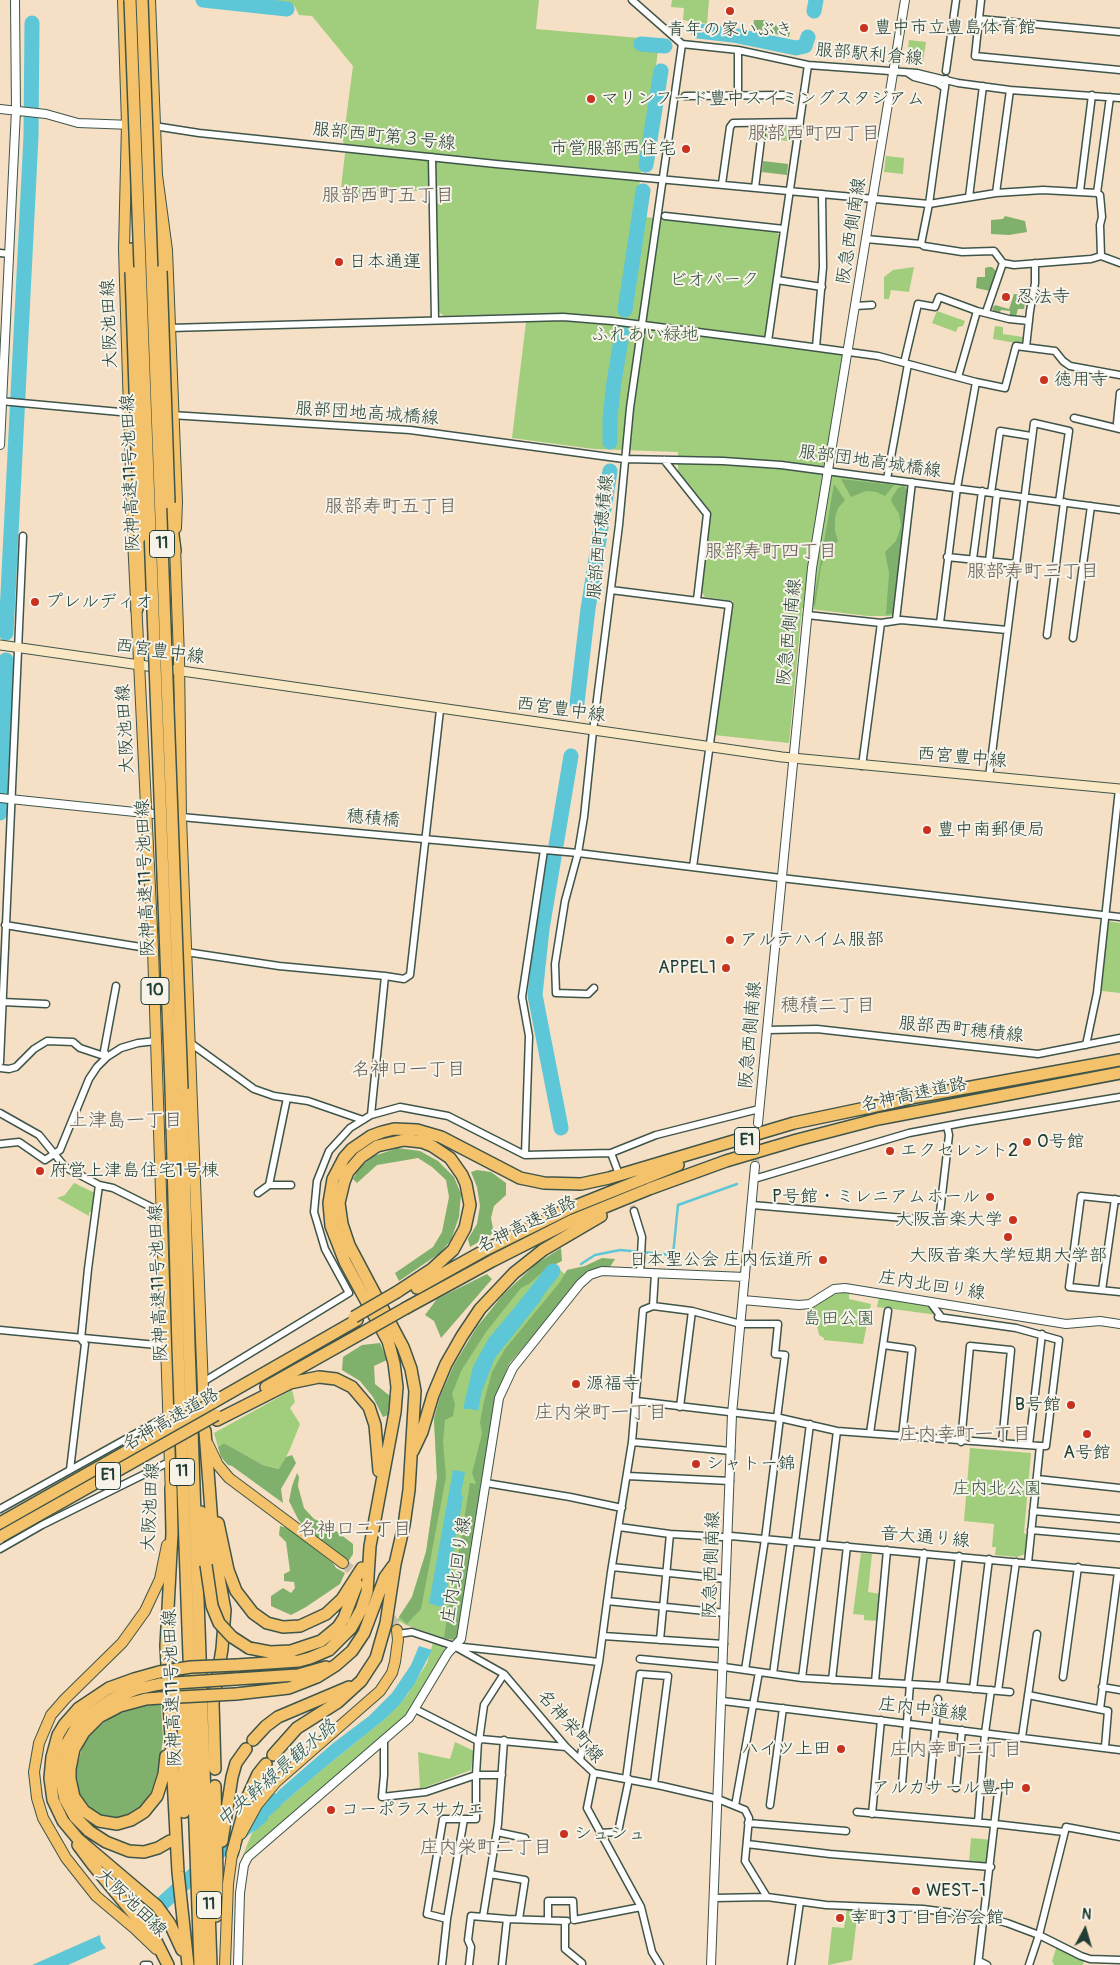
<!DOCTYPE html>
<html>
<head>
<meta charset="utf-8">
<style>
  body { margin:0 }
  #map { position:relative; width:1120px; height:1965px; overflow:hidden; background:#f5dfc5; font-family:Pangolin,sans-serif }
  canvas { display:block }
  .north { position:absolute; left:1060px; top:1905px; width:50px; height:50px; -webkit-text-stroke:4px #f7f3e8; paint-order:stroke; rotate:6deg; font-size:14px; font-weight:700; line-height:20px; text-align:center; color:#1f3d34 }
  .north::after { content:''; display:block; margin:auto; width:18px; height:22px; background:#1f3d34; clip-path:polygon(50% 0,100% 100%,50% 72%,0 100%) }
</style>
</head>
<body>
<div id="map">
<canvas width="1120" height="1965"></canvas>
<div class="north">N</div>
</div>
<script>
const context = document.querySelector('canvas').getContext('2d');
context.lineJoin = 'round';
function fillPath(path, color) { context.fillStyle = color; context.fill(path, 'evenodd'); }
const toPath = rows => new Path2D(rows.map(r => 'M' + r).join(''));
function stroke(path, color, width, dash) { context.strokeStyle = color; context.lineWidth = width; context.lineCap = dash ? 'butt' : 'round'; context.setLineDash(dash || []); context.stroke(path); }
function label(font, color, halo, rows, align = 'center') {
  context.font = font + ' Pangolin,"Klee One",sans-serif'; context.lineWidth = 4; context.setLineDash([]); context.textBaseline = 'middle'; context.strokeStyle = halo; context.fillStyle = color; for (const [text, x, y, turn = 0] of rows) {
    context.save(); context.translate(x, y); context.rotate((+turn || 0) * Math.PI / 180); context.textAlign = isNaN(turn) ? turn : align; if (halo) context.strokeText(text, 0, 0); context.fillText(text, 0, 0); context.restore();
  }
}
fillPath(toPath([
  [270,0,539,0,536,29,640,38,639,49,658,51,635,216,776,231,779,235,765,344,840,354,842,356,823,474,905,485,909,490,893,614,891,616,868,616,802,608,789,743,714,735,733,601,705,597,701,591,711,513,678,471,678,452,594,449,512,438,527,314,444,316,439,312,436,193,387,188,361,197,340,196,346,145,343,142,353,66,312,16,299,15,294,5,270,4],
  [672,0,709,0,707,24,683,20,684,8,671,7],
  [909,40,926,42,923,61,907,59],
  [774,125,773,134,781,135,782,126,796,126,794,142,765,138,766,126],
  [886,156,904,158,903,174,884,172],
  [914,267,909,292,891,290,889,299,884,299,884,277,893,270],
  [937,311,965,321,963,326,958,327,956,332,932,323],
  [995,326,1003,327,1003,334,1023,337,1022,344,993,339],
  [1107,921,1120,923,1120,993,1102,991,1100,989],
  [74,1183,95,1193,92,1212,89,1212,89,1216,57,1198,65,1195],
  [544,1259,578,1283,509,1363,495,1398,458,1638,455,1640,444,1638,406,1625,397,1620,412,1597,426,1552,437,1478,434,1419,440,1397,454,1365,477,1327,503,1295,536,1264],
  [841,1293,849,1293,849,1299,871,1304,863,1344,824,1340,824,1338,819,1335,817,1326,809,1324,810,1310,833,1295],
  [879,1297,924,1304,938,1315,877,1307],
  [292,1390,295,1402,290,1408,300,1424,290,1449,280,1469,263,1465,224,1443,218,1447,214,1433],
  [970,1448,1031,1453,1024,1533,1027,1535,1025,1554,1017,1557,995,1555,996,1547,992,1547,994,1524,964,1521],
  [861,1553,872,1554,868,1592,881,1594,878,1621,864,1620,864,1615,853,1614],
  [433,1643,443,1646,446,1651,408,1716,247,1856,242,1858,253,1830,254,1832,268,1816,323,1769,385,1719,408,1694,427,1663],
  [455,1742,474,1751,471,1770,420,1789,418,1752,450,1759],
  [971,1838,992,1840,987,1864,969,1862],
  [847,1908,858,1909,852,1960,828,1965,832,1927,844,1928],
  [1057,1946,1084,1960,1083,1965,1054,1965,1052,1961]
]), '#a0ce7c');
fillPath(toPath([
  [754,20,765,20,790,32,789,37,753,29],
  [763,161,788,164,787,175,762,172],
  [1005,216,1025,221,1027,232,1009,235,991,234,991,220,1003,219],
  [988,267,992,267,996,271,990,291,976,288,977,277,985,277,985,268],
  [1014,294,1022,295,1020,302,1025,304,1024,309,1018,309,1016,316,1010,315,1010,311,1001,310,1000,312,994,312,992,308,995,305,1009,309],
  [841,479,894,485,885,496,876,492,866,491,851,497],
  [834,484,845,500,838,508,835,518,835,531,838,541,826,553,821,567,815,606,813,605],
  [904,486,907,491,893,613,886,615,889,573,885,552,896,541,901,526,899,514,891,501,892,497,898,488],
  [398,1148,420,1151,438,1161,454,1177,461,1194,459,1217,451,1240,440,1253,399,1281,395,1273,433,1247,442,1232,449,1197,446,1180,432,1167,418,1158,377,1165,357,1183,353,1179,359,1168,374,1156],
  [477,1170,491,1172,506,1183,506,1195,494,1206,491,1218,494,1233,470,1247,468,1239,477,1224,480,1206,477,1187,471,1172],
  [561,1248,562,1261,546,1269,529,1284,521,1288,486,1332,461,1371,452,1394,455,1404,453,1416,445,1420,443,1442,446,1477,421,1609,407,1624,399,1617,412,1597,426,1552,437,1478,434,1419,440,1397,454,1365,477,1327,503,1295,536,1264],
  [602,1258,615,1259,610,1267,599,1268,581,1279,509,1364,495,1398,458,1638,455,1640,444,1638,449,1604,456,1584,457,1563,470,1483,476,1484,472,1473,482,1434,480,1422,484,1401,492,1372,505,1349,560,1282,567,1270,585,1266],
  [487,1274,492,1279,441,1338,434,1321,425,1315,437,1299],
  [380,1343,387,1360,374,1366,375,1384,390,1396,388,1415,383,1417,373,1397,360,1381,342,1370,343,1357,362,1345],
  [224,1443,263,1465,279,1469,286,1457,292,1455,296,1463,281,1489,283,1503,232,1466,228,1465,221,1457,218,1447],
  [297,1473,299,1477,298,1486,304,1508,314,1519,327,1524,353,1544,353,1554,348,1562,306,1530,298,1519,289,1501,292,1486],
  [280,1526,288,1528,333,1563,336,1568,345,1573,340,1584,306,1607,291,1615,271,1606,271,1596,283,1588,291,1593,295,1588,294,1582,284,1581,284,1574,290,1571,286,1542,279,1535],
  [161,1704,163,1739,159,1767,151,1792,140,1808,124,1817,105,1817,90,1809,79,1795,76,1771,83,1744,94,1729,114,1716,137,1707]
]), '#80b16c');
fillPath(toPath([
  [530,1289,542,1299,495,1358,482,1391,478,1411,471,1409,463,1409,473,1367,481,1352,489,1338],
  [453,1470,465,1472,461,1494,463,1497,444,1606,437,1606,429,1603],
  [419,1646,432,1650,414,1685,400,1704,385,1719,323,1769,268,1816,268,1820,254,1832,253,1830,257,1821,278,1791,332,1744,369,1716,392,1693,411,1665],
  [100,1935,101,1942,106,1948,68,1965,32,1965]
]), '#5dc7d7');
stroke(toPath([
  [581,1264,595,1255,620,1250,673,1255,678,1205,737,1184]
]), '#5dc7d7', 2.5);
stroke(toPath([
  [203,0,287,9],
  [814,11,816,0],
  [698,31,733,35,796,48,805,46,808,37],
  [641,44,665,46],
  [646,165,661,71],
  [625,310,643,191],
  [610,442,610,417,614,382,622,334],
  [6,633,31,136,32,23],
  [577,703,588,609,610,471],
  [0,813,6,660],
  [561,1128,535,995,542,929,571,756],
  [523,1309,553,1271],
  [144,1920,275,1801]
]), '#5dc7d7', 15);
stroke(toPath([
  [619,1172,634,1211]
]), '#cabfa8', 6, [6, 3]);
stroke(toPath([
  [755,1166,757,1131]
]), '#cabfa8', 8, [8, 4]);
stroke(toPath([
  [343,1563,363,1580],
  [375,1592,387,1609,397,1630]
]), '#cabfa8', 10, [10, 5]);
const minor = toPath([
  [632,0,682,44,738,50,808,65,917,73,958,83,1010,90,1120,98],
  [981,0,975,56,1120,70],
  [979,19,1120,32],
  [946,71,956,0],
  [908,73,914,77,937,83,945,88],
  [738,95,738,50],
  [685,96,783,95],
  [154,126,199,133,496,164,929,204,996,193,1043,190,1097,193,1100,195,1102,217,1100,225,1101,256],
  [432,157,435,320],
  [722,184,730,127,733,123,800,122],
  [755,188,763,123],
  [1080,191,1092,95],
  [996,193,1010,90],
  [1097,193,1110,97],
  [969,197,983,86],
  [665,216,784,229],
  [866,239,921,244,924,246,962,252,994,251,1003,263,1014,265,1091,259,1101,256],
  [921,244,929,204,946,79],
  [0,253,9,254],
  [1101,256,1120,263],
  [777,280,822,287],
  [855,306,872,305],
  [986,312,1003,263],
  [170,328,563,317,612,321,768,341,878,356,976,382,957,488,940,623],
  [768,341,808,65],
  [816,347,823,267,822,194],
  [1026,347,1030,311,1035,283,1035,263],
  [904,363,918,304,935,307,939,297,977,311,1009,319,1029,321],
  [958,377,977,311],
  [976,382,1005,388,1016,346,1055,351,1063,361,1070,366,1120,375],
  [1120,393,1117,423,1120,427],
  [0,401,131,413],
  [171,415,410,430,624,459,723,461,781,465,1120,510],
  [1074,418,1120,429],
  [664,460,707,514,697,600],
  [887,479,908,364],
  [991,493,1000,431,1031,436],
  [947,557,1016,564],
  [973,559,982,491],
  [989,561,997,493],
  [611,590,729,605,693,867],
  [807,615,881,623,901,620,1007,630],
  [896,620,912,482],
  [1047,635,1064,502],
  [1073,638,1091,506],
  [862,766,881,623],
  [989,777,1034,423,1069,431,1059,502],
  [181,817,578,853,781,878,1120,917],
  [5,925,153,949],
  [186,952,279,966,385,976],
  [594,988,588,994,556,993,555,964,565,901,578,853,584,817,593,731,619,525,630,408,682,44],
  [2,1002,46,1004],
  [767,1030,817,1029,1038,1054,1120,1038],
  [189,1042,254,1089,274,1096,308,1101,363,1120],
  [1086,1045,1097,993,1119,789],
  [107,1057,104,1051,116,986],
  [0,1062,23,536],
  [0,1068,9,1069,16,1067,34,1049,47,1041,73,1042,80,1048,107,1057],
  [0,1113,39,1135,65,1167,99,1185,113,1188,161,1212],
  [371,1115,385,976,404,979,410,975,440,710],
  [0,1144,19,1142,45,1160,60,1150,89,1079,97,1067,107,1057,121,1048,138,1043,156,1041],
  [611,1153,617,1169],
  [525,1155,529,1036,522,997,544,850],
  [754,1179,909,1133,967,1122,1120,1097],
  [269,1185,287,1098],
  [258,1193,269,1185,291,1185],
  [1120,1200,1081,1196,1069,1287,1120,1292],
  [752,1205,939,1221,949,1135,947,1126],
  [634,1211,642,1237,640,1273],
  [1102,1290,1115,1199],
  [930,1302,942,1318],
  [653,1306,692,1311,741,1324,778,1324,775,1354,785,1355,777,1418],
  [938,1317,1016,1328,1059,1340,1046,1446,1040,1446],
  [0,1330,167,1346],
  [883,1345,912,1349,902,1436],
  [203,1382,349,1293,325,1249,314,1212,317,1181,329,1151,350,1128,371,1115,400,1107,448,1116,525,1155,611,1153,656,1135,759,1109],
  [636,1401,780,1418,837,1431,1040,1446,1028,1563],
  [680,1407,692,1311],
  [870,1433,888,1311],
  [632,1442,731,1451],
  [961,1442,970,1346,1011,1350,1002,1443],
  [1029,1445,1042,1334],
  [70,1470,85,1344,81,1339,88,1269,99,1185],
  [627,1476,730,1481],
  [1037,1479,1120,1488],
  [486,1483,570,1497,622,1508],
  [0,1509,169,1415],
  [1033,1511,1120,1519],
  [619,1527,670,1534,723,1537,731,1536,1120,1572],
  [1031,1530,1120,1538],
  [795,1542,810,1424],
  [823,1544,837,1431],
  [0,1549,42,1525,171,1461],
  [612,1567,726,1579],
  [607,1601,725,1613],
  [398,1634,412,1632,454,1646,504,1674,566,1747,594,1773,587,1808,641,1907,652,1952,660,1965],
  [603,1636,724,1644],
  [660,1640,670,1534],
  [454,1646,599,1662,611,1572,632,1442,643,1310,653,1306,655,1273],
  [640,1659,724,1667,802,1678,943,1686,1010,1692],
  [745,1670,765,1539,780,1418],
  [773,1674,791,1542],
  [1063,1677,1078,1567],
  [802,1678,819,1544],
  [832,1680,847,1546],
  [875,1682,887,1550],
  [908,1684,924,1553],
  [943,1686,959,1556],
  [1102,1687,1120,1690],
  [973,1689,989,1559],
  [998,1691,1016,1562],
  [1028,1695,1108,1711,1105,1747],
  [723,1701,1120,1750],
  [1100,1709,1118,1572],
  [1022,1737,1037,1634],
  [481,1739,566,1747],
  [384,1741,384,1775,382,1797,426,1792,476,1775,478,1741,415,1709],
  [479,1741,484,1705,504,1674],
  [580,1760,599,1662],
  [594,1773,662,1786,718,1799,745,1810,749,1818,745,1861,767,1897],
  [626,1779,640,1674,668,1676,654,1784],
  [902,1784,910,1684],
  [930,1785,938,1699],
  [956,1788,962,1730],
  [770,1805,783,1708],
  [735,1806,759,1672],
  [857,1812,995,1824,1064,1832],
  [872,1814,881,1720],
  [978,1822,985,1733,991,1690],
  [748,1823,846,1831],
  [497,1832,525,1838],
  [600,1833,618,1832,629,1779],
  [747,1844,830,1854,991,1867],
  [490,1874,525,1880,519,1919],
  [714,1898,767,1897,826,1905,923,1909,984,1917,1007,1923,1039,1935,1081,1956,1090,1959,1120,1960],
  [483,1917,498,1824,504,1740],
  [447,1919,464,1819],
  [548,1920,548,1901,573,1901,574,1920,641,1907],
  [567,1921,565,1921,565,1949,582,1963,582,1965],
  [979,1961,987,1965],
  [144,1965,149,1965],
  [442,1965,447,1919,427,1914,443,1819,476,1819,476,1775,502,1775],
  [469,1965,471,1947,468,1940,471,1916,507,1919,565,1921],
  [502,1965,507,1919],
  [791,1965,800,1902],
  [978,1965,998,1792],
  [1029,1965,1039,1935,1066,1827,1120,1837]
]);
const tertiary = toPath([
  [0,109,46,114,78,123,132,125],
  [0,445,16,110,15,0],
  [0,798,164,815],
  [758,1123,812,568,905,0],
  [743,1300,799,1305,810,1304,834,1289,845,1288,1066,1324,1100,1321,1120,1324],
  [238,1965,240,1893,244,1865,248,1857,409,1718,448,1653,461,1639,499,1398,513,1368,580,1284,590,1275,602,1271,745,1277],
  [711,1965,732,1414,755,1166]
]);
const secondary = toPath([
  [0,645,782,757,1120,789]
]);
const primary = toPath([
  [123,0,127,124,124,249,133,539,153,949,171,1496],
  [150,0,157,175,167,250,177,502,176,528],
  [175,545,179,658,181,817,204,1415],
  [208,1444,218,1465,229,1478,343,1563],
  [241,1834,257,1805,276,1782,380,1691,392,1673,395,1662,398,1640,397,1630],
  [156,1949,134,1928,96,1896,66,1858,43,1818,37,1798,34,1772,39,1743,51,1715,65,1699,122,1643,145,1611,160,1579,167,1545],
  [225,1965,228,1884,232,1854,235,1847]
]);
const motorway = toPath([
  [153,190,161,271],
  [131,272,131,249],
  [169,503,175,551],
  [137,609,142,584,140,537],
  [171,1088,178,1348,200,1965],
  [182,1089,189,1346,211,1965],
  [868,1108,916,1097,1120,1060],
  [417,1288,485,1250,568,1209,678,1165],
  [406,1308,492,1261,573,1220,649,1189,726,1161,797,1140,878,1119,1120,1073],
  [266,1387,362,1333],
  [212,1403,357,1320],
  [217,1420,290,1383,319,1377,336,1379,352,1387,369,1407,375,1425,379,1471],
  [205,1431,214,1551,225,1610,222,1649,213,1703,215,1769],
  [413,1451,422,1432,433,1395,446,1364,462,1336,480,1309,514,1273,543,1250,601,1216],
  [171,1488,172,1533,166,1646,178,1872,188,1965],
  [201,1512,206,1565],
  [218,1523,228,1570,236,1591,253,1613,267,1623,283,1627,300,1626,326,1614,342,1599,362,1568],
  [249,1648,270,1652,291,1651,321,1641,338,1627,344,1618,357,1584],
  [237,1665,299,1661,310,1658,329,1650,351,1628,361,1610,367,1592,370,1546,395,1412,397,1387,394,1363,388,1341,345,1262,331,1226,329,1203,333,1179,344,1158,352,1149,371,1136,382,1132,394,1129,417,1130,441,1137,520,1178,544,1183,581,1184,609,1178,794,1123,875,1106],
  [159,1672,134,1679,109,1688,79,1708,64,1725,58,1735,52,1757,50,1778,53,1800,63,1821,78,1839,157,1906,170,1924,182,1950],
  [236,1679,298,1675,326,1667],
  [160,1684,137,1689,114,1698,85,1717,77,1726,66,1745,61,1768,61,1780,65,1799,75,1817,89,1831,106,1842,129,1851,144,1852,158,1848,170,1841],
  [183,1689,184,1812],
  [236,1694,289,1688,317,1677,336,1665,352,1651,364,1633,385,1577,393,1566],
  [160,1698,146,1699,120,1706,99,1717,84,1732,74,1749,70,1769,70,1779,74,1797,84,1811,99,1821,117,1824,131,1820,144,1812,157,1796,164,1774,166,1756],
  [253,1740,266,1726,278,1717,349,1687],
  [273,1755,297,1728,338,1702,361,1681,376,1658,386,1623,395,1564,404,1525,409,1490,415,1391,411,1369,403,1347,349,1245,342,1224,339,1203,344,1182,348,1172,361,1157,377,1146,404,1140,422,1142,432,1146,450,1158,462,1175,466,1184,470,1205,465,1228,453,1250,432,1269,397,1292],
  [215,1786,217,1875,216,1916],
  [222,1841,232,1777,236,1763,246,1749],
  [78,1845,93,1865,156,1941,168,1965],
  [232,1854,248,1796,258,1774,266,1764]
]);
stroke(minor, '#3f554a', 9);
stroke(tertiary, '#3f554a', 10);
stroke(secondary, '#3f554a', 11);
stroke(primary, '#3f554a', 12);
stroke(motorway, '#3f554a', 14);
stroke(minor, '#fff', 6);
stroke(tertiary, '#fff', 8);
stroke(secondary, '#fae7c3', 9);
stroke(primary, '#f3c26a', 10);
stroke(motorway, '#f3c26a', 11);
const motorwayBridge = toPath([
  [130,0,171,1088],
  [142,0,182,1089],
  [161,271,169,503],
  [131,272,140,537],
  [354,1317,397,1292],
  [362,1333,406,1308],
  [0,1523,212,1403],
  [0,1537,216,1415],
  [206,1565,212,1606,219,1623,232,1637,249,1648],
  [159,1672,191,1667,237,1665],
  [160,1684,236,1679],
  [160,1698,236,1694]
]);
stroke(motorwayBridge, '#3f554a', 14, []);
stroke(motorwayBridge, '#f3c26a', 11);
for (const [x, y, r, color] of [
  [730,11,5,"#c8321e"],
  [864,28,5,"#c8321e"],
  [591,99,5,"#c8321e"],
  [686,149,5,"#c8321e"],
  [339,262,5,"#c8321e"],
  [1006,297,5,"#c8321e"],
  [1044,380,5,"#c8321e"],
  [35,602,5,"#c8321e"],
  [927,830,5,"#c8321e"],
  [730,940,5,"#c8321e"],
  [726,968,5,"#c8321e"],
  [1027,1142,5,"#c8321e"],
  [890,1151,5,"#c8321e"],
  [40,1171,5,"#c8321e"],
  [990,1197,5,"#c8321e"],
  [1013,1220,5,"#c8321e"],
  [1008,1237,5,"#c8321e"],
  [823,1260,5,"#c8321e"],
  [576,1384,5,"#c8321e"],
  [1071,1405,5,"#c8321e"],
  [1087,1434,5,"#c8321e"],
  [696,1464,5,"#c8321e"],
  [841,1749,5,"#c8321e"],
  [1026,1788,5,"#c8321e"],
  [331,1810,5,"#c8321e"],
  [564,1834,5,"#c8321e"],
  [916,1891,5,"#c8321e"],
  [840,1918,5,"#c8321e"]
]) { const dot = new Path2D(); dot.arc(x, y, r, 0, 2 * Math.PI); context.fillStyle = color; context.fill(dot); stroke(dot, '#f7f3e8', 2); }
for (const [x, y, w] of [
  [162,544,25],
  [155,991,28],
  [747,1141,25],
  [182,1472,25],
  [108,1476,25],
  [209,1905,25]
]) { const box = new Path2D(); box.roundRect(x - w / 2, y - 13.5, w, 27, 4); context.fillStyle = '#f7f3e8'; context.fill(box); stroke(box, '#1f3d34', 1); }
label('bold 16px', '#1f3d34', null, [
  ["11",162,544],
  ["10",155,991],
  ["E1",747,1141],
  ["11",182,1472],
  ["E1",108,1476],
  ["11",209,1905]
]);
label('18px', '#1f3d34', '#f7f3e8', [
  ["豊中市立豊島体育館",874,28],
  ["青年の家いぶき",730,30,"center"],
  ["マリンフード豊中スイミングスタジアム",601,99],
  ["市営服部西住宅",676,149,"right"],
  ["日本通運",349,262],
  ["忍法寺",1016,297],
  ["徳用寺",1054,380],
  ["プレルディオ",45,602],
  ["豊中南郵便局",937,830],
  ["アルテハイム服部",740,940],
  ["APPEL1",716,968,"right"],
  ["O号館",1037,1142],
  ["エクセレント2",900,1151],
  ["府営上津島住宅1号棟",50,1171],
  ["P号館・ミレニアムホール",980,1197,"right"],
  ["大阪音楽大学",1003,1220,"right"],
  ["大阪音楽大学短期大学部",1008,1256,"center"],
  ["日本聖公会 庄内伝道所",813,1260,"right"],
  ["源福寺",586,1384],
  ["B号館",1061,1405,"right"],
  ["A号館",1087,1453,"center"],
  ["シャトー錦",706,1464],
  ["ハイツ上田",831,1749,"right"],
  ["アルカサール豊中",1016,1788,"right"],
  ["コーポラスサカエ",341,1810],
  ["シュシュ",574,1834],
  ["WEST-1",926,1891],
  ["幸町3丁目自治会館",850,1918]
], 'left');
label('18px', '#1f3d34', '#f7f3e8', [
  ["服部駅利倉線",869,55,5],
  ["服部西町第３号線",384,137,6],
  ["阪急西側南線",852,231,-81],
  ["大阪池田線",110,324,-92],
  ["服部団地高城橋線",367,414,4],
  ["服部団地高城橋線",870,462,8],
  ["阪神高速11号池田線",131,473,-92],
  ["服部西町穂積線",601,537,-84],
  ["阪急西側南線",790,632,-84],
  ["西宮豊中線",160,652,8],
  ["西宮豊中線",561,710,8],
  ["大阪池田線",126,729,-93],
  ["西宮豊中線",962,758,5],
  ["穂積橋",373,819,5],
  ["阪神高速11号池田線",146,878,-92],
  ["服部西町穂積線",961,1030,6],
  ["阪急西側南線",751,1035,-85],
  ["名神高速道路",914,1095,-12],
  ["名神高速道路",527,1225,-26],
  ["阪神高速11号池田線",159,1283,-92],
  ["庄内北回り線",932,1286,9],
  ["名神高速道路",171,1420,-30],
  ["大阪池田線",151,1507,-87],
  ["音大通り線",925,1538,5],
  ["阪急西側南線",712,1565,-88],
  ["庄内北回り線",457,1570,-81],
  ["阪神高速11号池田線",173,1688,-92],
  ["庄内中道線",923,1710,7],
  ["名神栄町線",570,1727,49],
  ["大阪池田線",131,1903,44]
]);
label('18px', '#395a42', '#f7f3e8', [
  ["ビオパーク",714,280],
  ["ふれあい緑地",645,335],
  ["島田公園",839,1319],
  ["庄内北公園",997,1489]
]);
label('19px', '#655d55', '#f7f3e8', [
  ["服部西町四丁目",814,134],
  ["服部西町五丁目",388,196],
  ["服部寿町五丁目",391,507],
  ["服部寿町四丁目",771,552],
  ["服部寿町三丁目",1033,572],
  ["穂積二丁目",828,1006],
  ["名神口一丁目",409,1070],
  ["上津島一丁目",126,1121],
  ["庄内栄町一丁目",601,1413],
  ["庄内幸町一丁目",965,1435],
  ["名神口二丁目",355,1530],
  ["庄内幸町二丁目",956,1750],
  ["庄内栄町二丁目",486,1848]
]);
label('italic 19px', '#2b5955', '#f7f3e8', [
  ["中央幹線景観水路",277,1774,-41]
]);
</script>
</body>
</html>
